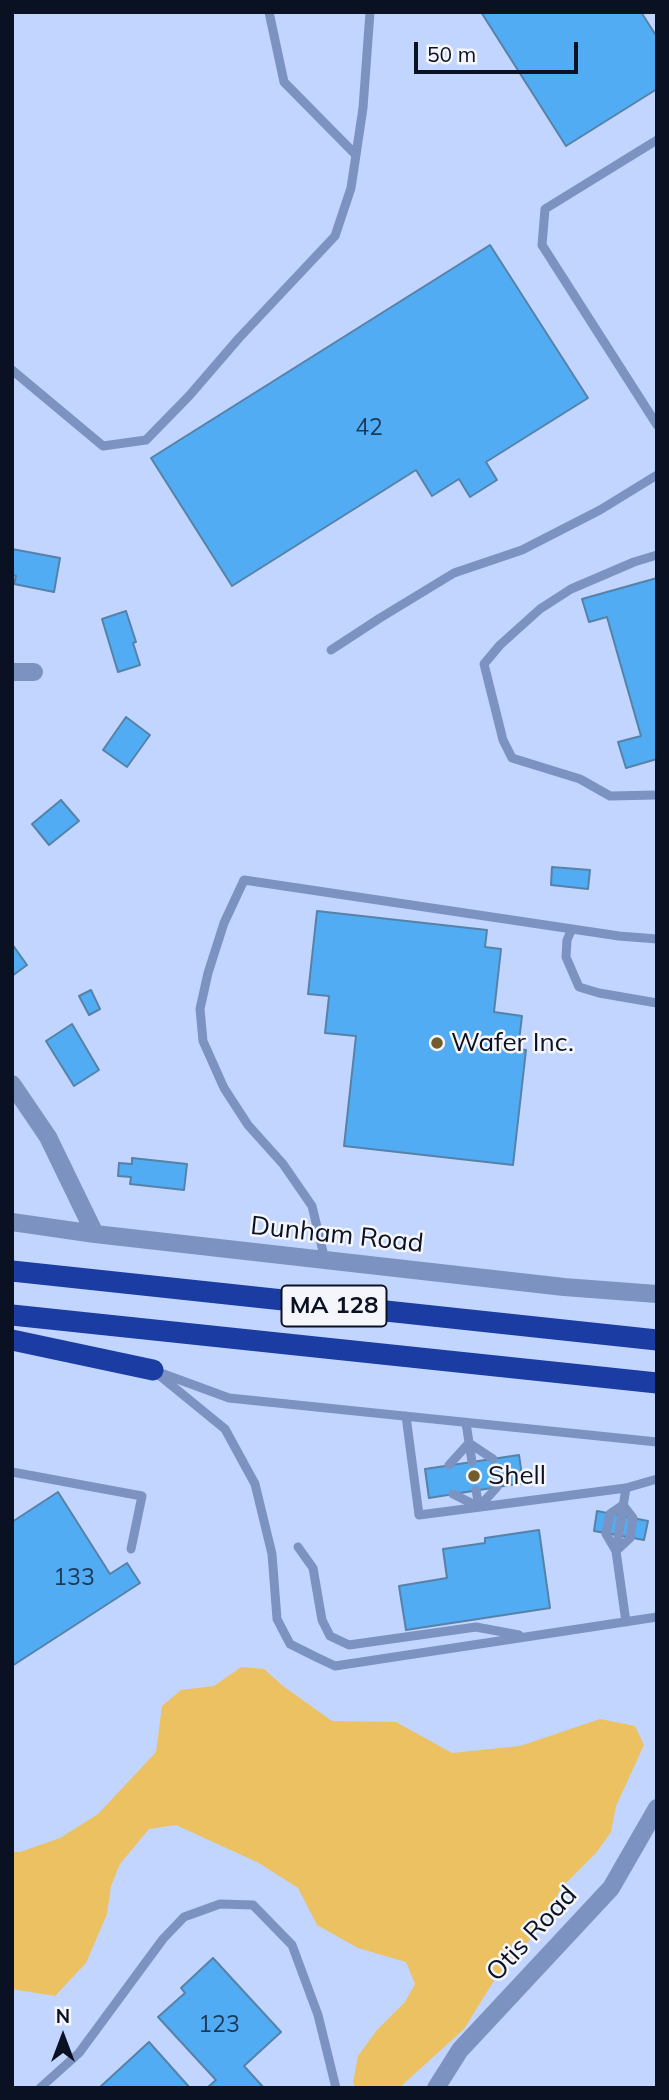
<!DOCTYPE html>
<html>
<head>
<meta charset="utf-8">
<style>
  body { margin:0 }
  #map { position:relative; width:669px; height:2100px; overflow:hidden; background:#c2d5fe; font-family:Mulish,sans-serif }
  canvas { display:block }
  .frame { position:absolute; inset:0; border:14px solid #0a1123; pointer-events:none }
  .north { position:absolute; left:28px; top:2002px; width:70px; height:70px; -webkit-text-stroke:5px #f4f6fb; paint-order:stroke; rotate:0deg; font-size:19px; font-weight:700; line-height:28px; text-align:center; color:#0a1123 }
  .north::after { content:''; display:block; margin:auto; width:24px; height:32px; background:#0a1123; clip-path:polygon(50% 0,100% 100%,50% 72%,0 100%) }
  .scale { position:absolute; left:414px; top:42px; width:164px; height:32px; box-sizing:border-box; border:4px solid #0a1123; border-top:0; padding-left:9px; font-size:21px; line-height:24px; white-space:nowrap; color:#0a1123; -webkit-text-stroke:5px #f4f6fb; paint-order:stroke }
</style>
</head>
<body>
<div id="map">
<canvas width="669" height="2100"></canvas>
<div class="frame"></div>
<div class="north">N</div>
<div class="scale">50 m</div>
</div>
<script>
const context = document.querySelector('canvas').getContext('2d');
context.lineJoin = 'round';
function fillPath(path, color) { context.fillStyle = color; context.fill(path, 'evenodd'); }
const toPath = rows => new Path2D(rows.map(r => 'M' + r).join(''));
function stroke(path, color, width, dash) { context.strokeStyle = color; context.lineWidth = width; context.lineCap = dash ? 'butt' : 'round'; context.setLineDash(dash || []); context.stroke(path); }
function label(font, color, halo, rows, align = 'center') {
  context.font = font + ' Mulish,sans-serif'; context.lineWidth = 5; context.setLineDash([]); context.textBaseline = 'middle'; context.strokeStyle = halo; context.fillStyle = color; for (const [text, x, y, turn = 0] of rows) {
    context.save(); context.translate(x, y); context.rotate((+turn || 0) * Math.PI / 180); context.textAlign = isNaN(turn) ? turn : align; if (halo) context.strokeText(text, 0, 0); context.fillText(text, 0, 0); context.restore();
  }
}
fillPath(toPath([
  [241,1667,264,1669,283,1686,332,1721,396,1722,452,1753,520,1746,600,1719,635,1726,644,1745,616,1806,611,1832,596,1853,561,1888,542,1926,495,1979,464,2029,399,2088,356,2088,353,2082,358,2056,377,2030,405,2002,415,1984,406,1962,358,1948,317,1925,298,1888,259,1863,176,1825,149,1829,120,1864,111,1886,107,1914,86,1963,55,1996,12,1989,12,1855,14,1852,20,1852,60,1838,98,1814,156,1752,162,1706,181,1690,214,1686]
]), '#ebc162');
const building = toPath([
  [481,12,641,12,657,37,657,89,566,146,481,12],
  [490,245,588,398,486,462,497,480,470,497,459,479,432,496,416,470,232,586,151,458,490,245],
  [12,549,60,558,54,592,14,584,16,576,12,575,12,549],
  [657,578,657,759,626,768,618,742,641,736,607,617,589,622,582,599,657,578],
  [126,611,136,642,133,643,140,665,118,672,102,619,126,611],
  [126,717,150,735,127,767,103,750,126,717],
  [61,800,79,821,49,845,32,824,61,800],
  [552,867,590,870,588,889,551,885,552,867],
  [317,911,487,930,485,947,501,949,494,1012,522,1016,518,1049,526,1050,513,1165,344,1146,356,1036,325,1033,329,996,308,994,317,911],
  [12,944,27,965,12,976,12,944],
  [91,990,100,1009,89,1015,79,996,91,990],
  [72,1024,99,1070,74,1086,46,1041,72,1024],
  [132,1158,187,1164,184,1190,130,1184,131,1177,118,1176,119,1163,132,1164,132,1158],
  [519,1455,523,1483,429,1498,425,1469,519,1455],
  [58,1492,110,1574,127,1563,140,1583,12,1666,12,1522,58,1492],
  [597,1511,648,1521,644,1540,594,1531,597,1511],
  [539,1530,550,1608,406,1630,399,1586,447,1578,443,1549,485,1543,485,1538,539,1530],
  [213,1958,281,2032,244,2066,264,2088,207,2088,216,2080,158,2017,185,1993,181,1988,213,1958],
  [149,2042,190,2088,99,2088,149,2042]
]);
fillPath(building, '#52acf4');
stroke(building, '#5682a7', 2);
stroke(toPath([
  [269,12,284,82,356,155],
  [657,140,545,209,542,245,657,425],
  [12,370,103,446,146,440,189,396,239,338,335,236,351,188,363,108,370,12],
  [657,555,634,562,571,589,540,609,500,645,484,664,503,740,512,758,580,779,610,796,657,795],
  [331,650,380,618,454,573,522,550,600,510,657,475],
  [572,929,567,940,566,957,579,987,599,993,657,1003],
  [325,1260,312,1206,283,1164,248,1125,224,1088,203,1041,200,1009,208,973,224,923,244,880,619,936,657,939],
  [154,1371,225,1429,255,1484,272,1554,277,1619,290,1644,316,1657,335,1666,657,1617],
  [161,1373,229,1398,657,1442],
  [406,1416,419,1515,626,1488,657,1479],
  [466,1423,472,1462],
  [449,1465,469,1443,493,1459],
  [12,1472,142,1496,131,1549],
  [626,1488,616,1551,626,1622],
  [476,1490,479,1507],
  [453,1494,479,1507],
  [623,1505,633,1518,630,1538,616,1551,606,1534,610,1514,623,1505],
  [479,1507,497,1487],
  [298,1547,313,1568,322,1620,330,1636,349,1645,476,1627,519,1635],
  [40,2088,79,2053,163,1939,184,1917,220,1904,253,1905,292,1945,318,2015,336,2088]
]), '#7c93c2', 9);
stroke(toPath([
  [12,672,34,672],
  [12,1084,48,1137,95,1234],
  [12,1222,95,1234,564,1287,657,1294],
  [436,2088,460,2050,611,1888,657,1808]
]), '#7c93c2', 18);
stroke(toPath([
  [12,1271,657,1340],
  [12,1315,657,1383],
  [12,1340,153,1370]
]), '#1b3da3', 21);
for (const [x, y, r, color] of [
  [437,1043,7,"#735d2d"],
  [474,1476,7,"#735d2d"]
]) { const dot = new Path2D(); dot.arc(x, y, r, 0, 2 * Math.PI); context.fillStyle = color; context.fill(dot); stroke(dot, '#f4f6fb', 2.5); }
label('23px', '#1c3857', null, [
  ["42",369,428],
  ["133",74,1578],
  ["123",219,2025]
]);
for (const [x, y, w] of [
  [334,1306,105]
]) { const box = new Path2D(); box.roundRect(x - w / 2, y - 20.5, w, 41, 5); context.fillStyle = '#f4f6fb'; context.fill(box); stroke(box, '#0a1123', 2); }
label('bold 24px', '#0a1123', null, [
  ["MA 128",334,1306]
]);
label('26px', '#0a1123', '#f4f6fb', [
  ["Wafer Inc.",451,1043],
  ["Shell",488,1476]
], 'left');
label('26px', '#0a1123', '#f4f6fb', [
  ["Dunham Road",337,1235,6],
  ["Otis Road",532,1934,-47]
]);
</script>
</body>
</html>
